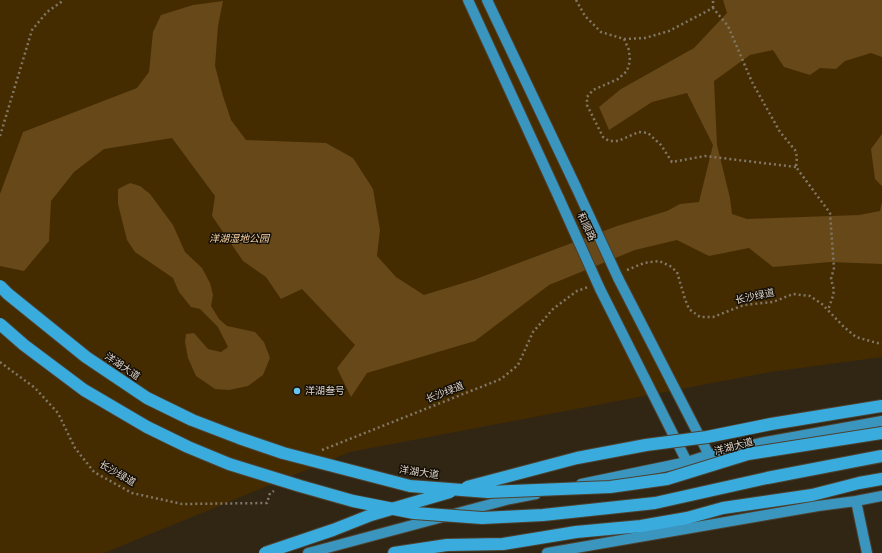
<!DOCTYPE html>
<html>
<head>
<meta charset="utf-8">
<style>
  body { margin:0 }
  canvas { display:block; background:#312513 }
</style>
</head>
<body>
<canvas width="882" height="553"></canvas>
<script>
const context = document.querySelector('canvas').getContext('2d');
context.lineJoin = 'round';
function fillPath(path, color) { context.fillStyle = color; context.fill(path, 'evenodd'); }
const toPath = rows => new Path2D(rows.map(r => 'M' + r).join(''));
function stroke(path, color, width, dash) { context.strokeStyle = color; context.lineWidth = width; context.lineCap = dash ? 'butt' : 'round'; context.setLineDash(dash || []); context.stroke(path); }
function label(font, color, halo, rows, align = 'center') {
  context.font = font + ' "Source Serif 4","Noto Sans SC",serif'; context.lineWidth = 3; context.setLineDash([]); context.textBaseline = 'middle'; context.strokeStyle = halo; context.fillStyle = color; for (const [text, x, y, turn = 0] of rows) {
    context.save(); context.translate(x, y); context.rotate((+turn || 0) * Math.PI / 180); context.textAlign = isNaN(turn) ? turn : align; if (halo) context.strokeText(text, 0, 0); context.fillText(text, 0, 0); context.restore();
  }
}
fillPath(toPath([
  [0,0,882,0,882,357,770,372,350,452,104,553,0,553]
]), '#452c00');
fillPath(toPath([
  [723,0,882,0,882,57,871,53,845,61,836,69,820,68,810,75,784,67,773,50,750,55,714,81,717,145,730,198,732,214,747,219,859,215,880,211,882,202,882,264,830,262,773,267,749,248,709,256,677,240,635,250,549,285,475,341,367,373,351,397,337,368,355,345,302,289,281,299,266,277,243,261,212,216,215,196,172,138,104,149,74,172,51,201,49,241,24,271,0,266,0,194,23,132,137,88,149,72,153,32,161,15,193,5,223,1,218,26,215,66,223,96,231,120,246,140,326,143,353,158,373,189,380,230,377,256,396,277,424,295,476,279,617,226,667,211,680,204,699,202,713,145,687,93,652,102,609,130,599,107,621,89,694,48,727,13],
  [882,134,882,186,875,179,871,149],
  [130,183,140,186,150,194,173,225,185,252,202,268,210,283,213,295,211,306,219,319,227,326,255,332,264,342,270,358,263,375,248,386,229,390,215,389,196,376,188,358,185,342,186,334,194,333,208,349,221,352,228,347,218,327,200,309,191,307,179,292,173,278,135,252,127,240,118,204,118,189]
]), '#664819');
const major = toPath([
  [468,0,559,198],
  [487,0,576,187],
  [618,278,709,455],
  [600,289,687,462],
  [581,484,687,462,709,455,760,443,882,421],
  [856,501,867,553],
  [308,553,510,499,536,494],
  [547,553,818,506,856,501,882,496]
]);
const highway = toPath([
  [394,553,447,545,503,544,576,532,641,526,687,518,723,508,812,495,859,483,882,479]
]);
stroke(major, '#4d4130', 12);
stroke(highway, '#4d4130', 14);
stroke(toPath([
  [576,0,585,16,601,32,624,39,645,38,669,31,713,8,728,26,752,82,780,132,795,150,797,157,796,167,830,213,834,268,831,279,834,290,833,296,828,310],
  [713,8,713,0],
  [624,39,629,50,630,61,627,71,618,79,593,90,587,97,587,105,603,137,609,141,618,141,639,132,648,133,661,145,672,162,705,156,796,167],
  [0,136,32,30,47,12,64,0],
  [627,270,644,263,659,261,670,266,677,272,685,299,689,309,700,317,713,317,744,305,773,302,793,294,810,296,822,304,844,327,856,337,877,343,882,343],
  [0,362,35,388,58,413,75,448,94,472,132,493,182,504,267,503,270,493,274,491],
  [322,450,501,379,518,365,533,332,553,309,577,291,588,287]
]), '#817768', 2.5, [2, 3]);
stroke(major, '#3b96bf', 10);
stroke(highway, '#39acdd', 12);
const majorBridge = toPath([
  [576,187,618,278],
  [559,198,600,289]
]);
const highwayBridge = toPath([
  [0,286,8,294,86,357,147,398,192,420,239,438,283,453,410,486,488,492,610,487,667,479,748,454,882,433],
  [0,324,24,345,84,390,147,427,188,447,229,464,300,486,353,501,414,513,482,518,543,515,655,503,767,478,882,456],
  [467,487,577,458,646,445,707,437,771,424,882,406],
  [265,553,333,530,371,515,450,492]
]);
stroke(majorBridge, '#4d4130', 12, []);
stroke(highwayBridge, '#4d4130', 14, []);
stroke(majorBridge, '#3b96bf', 10);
stroke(highwayBridge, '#39acdd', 12);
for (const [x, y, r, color] of [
  [297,391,4,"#68c4f0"]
]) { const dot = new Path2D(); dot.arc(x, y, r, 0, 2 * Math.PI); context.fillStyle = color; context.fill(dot); stroke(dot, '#150f08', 1.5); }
label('10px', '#ddd5ca', '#150f08', [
  ["和顺路",586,227,65],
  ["长沙绿道",755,297,-12],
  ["洋湖大道",122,367,34],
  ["长沙绿道",445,393,-22],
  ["洋湖大道",734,447,-15],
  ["洋湖大道",419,473,8],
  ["长沙绿道",117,474,30]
]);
label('italic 10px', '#f6d3a3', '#150f08', [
  ["洋湖湿地公园",239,239]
]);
label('10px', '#ddd5ca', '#150f08', [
  ["洋湖叁号",305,391]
], 'left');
</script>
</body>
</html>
